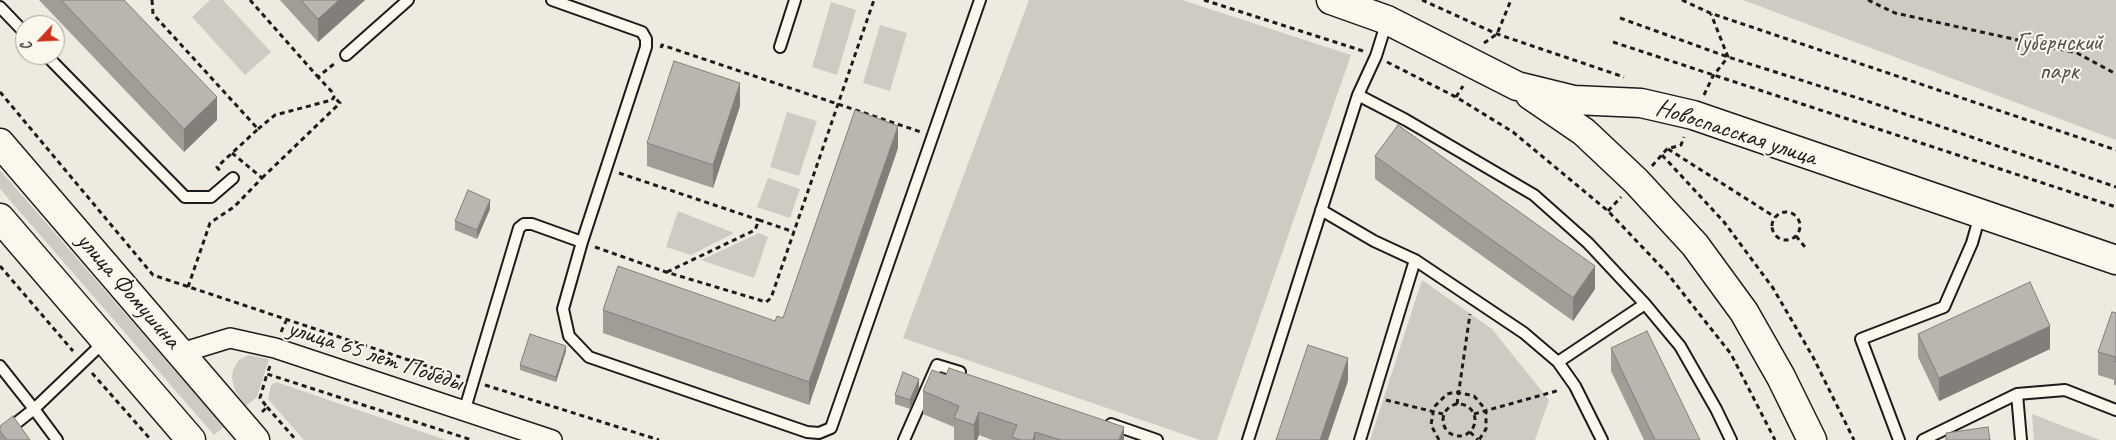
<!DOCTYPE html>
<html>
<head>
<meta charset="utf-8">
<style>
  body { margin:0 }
  #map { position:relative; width:2116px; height:440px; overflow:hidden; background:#eeeadf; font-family:Caveat,sans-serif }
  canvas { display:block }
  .north { position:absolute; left:15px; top:15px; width:50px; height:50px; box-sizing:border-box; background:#fbf7ec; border:1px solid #a29f99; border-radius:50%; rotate:245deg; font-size:14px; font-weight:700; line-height:20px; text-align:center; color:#1c1c1c }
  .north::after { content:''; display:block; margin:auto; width:18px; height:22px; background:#c8321e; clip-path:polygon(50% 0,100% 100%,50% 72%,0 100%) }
</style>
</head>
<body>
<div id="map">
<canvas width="2116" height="440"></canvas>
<div class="north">С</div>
</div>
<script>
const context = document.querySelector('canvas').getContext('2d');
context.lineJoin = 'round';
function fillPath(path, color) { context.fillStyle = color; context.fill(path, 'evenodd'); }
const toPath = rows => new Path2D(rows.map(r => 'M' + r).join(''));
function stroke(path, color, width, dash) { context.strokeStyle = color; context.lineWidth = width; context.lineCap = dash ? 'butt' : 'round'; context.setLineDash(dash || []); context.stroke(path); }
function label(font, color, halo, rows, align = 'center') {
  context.font = font + ' Caveat,sans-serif'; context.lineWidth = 4; context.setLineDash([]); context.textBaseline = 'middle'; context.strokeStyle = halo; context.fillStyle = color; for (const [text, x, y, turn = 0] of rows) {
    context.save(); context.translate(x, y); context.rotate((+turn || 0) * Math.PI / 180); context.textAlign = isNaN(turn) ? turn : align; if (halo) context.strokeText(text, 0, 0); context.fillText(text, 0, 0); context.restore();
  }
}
fillPath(toPath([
  [210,0,223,0,271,52,245,75,192,17],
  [1029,0,1182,0,1351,55,1217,440,1200,440,903,338],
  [1743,0,2116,0,2116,140],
  [831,2,856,10,837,75,812,67],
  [880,25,907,33,890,91,863,83],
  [787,112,817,121,799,176,770,167],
  [0,170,224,427,214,435,0,189],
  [768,178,800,189,790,218,757,207],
  [678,211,734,233,691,255,666,247],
  [759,233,768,237,754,278,701,260],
  [1422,280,1492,329,1549,400,1535,440,1370,440],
  [248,355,269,359,257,397,246,406,235,391,232,378,233,370,239,360],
  [276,382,446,440,304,440,268,399,271,385],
  [2032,414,2100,440,2034,440]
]), '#ceccc2');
const lane = toPath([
  [552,0,642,32,646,39,646,47,582,242],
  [0,7,25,33],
  [780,47,795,0],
  [46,55,185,197,211,197,233,178],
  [346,55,408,0],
  [1358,95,1406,120,1534,195,1588,243,1645,304,1680,346,1716,409,1731,440],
  [1321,210,1374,241,1415,260,1524,333,1558,362,1575,386,1602,440],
  [1558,362,1645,304],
  [0,366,34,409,105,341],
  [2017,394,2021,440],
  [464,412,519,228,524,224,532,224,582,242,563,309,569,336,589,357,807,432,819,433,831,428,980,0],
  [1111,424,1157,440],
  [0,436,34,409,57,440],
  [904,440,937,365,960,372],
  [1248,440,1358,95,1376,56,1387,21],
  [1360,440,1415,260],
  [1899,440,1861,339,1944,307,1972,243,1980,215],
  [1923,440,2017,394,2065,390,2116,410]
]);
const street = toPath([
  [181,353,230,338,275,348,552,440]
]);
const secondary = toPath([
  [1331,0,1387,20,1517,86,1574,100,1641,103,1693,115,2116,260],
  [1530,95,1584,132,1636,181,1695,245,1744,312,1781,377,1812,440],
  [0,143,255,440],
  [0,218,191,440]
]);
stroke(lane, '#1c1c1c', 14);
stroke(street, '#1c1c1c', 22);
stroke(secondary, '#1c1c1c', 31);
stroke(toPath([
  [152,0,153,14,258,129,217,167,220,171],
  [250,0,318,77],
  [1204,0,1363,51],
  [1422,0,1497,34,1624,77],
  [1682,0,1710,13,2116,150],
  [1868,0,1895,13,2077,53,2116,74],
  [1620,18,1728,57,1867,101,2116,187],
  [1613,42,2116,207],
  [1484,43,1497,34,1511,0],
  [661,48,662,45,921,132],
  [1387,62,1456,97,1513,132,1608,211,1667,273,1731,354,1775,440],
  [0,92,153,275,460,377],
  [1704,95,1713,76,1728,57,1711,14],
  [1456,97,1463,86],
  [258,129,275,115,332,100,334,97,333,93,318,77,335,63],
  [1668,149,1775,217],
  [1662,155,1724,222,1773,288,1813,357,1854,440],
  [1652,166,1667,149,1681,145,1684,137],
  [619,173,759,220],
  [262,178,340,103,334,97],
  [1608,211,1621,197],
  '1772 226a14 14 0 1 1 28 0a14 14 0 1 1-28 0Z',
  [1796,236,1805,247],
  [595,247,666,272,766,302,771,298,874,0],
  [0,266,73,351],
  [667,272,755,230,759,220,794,232],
  [188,287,210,223,234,207,262,178,232,153],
  [281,332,286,321],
  [270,366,267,374,472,440],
  [92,373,151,440],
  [485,385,659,440],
  [1386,400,1443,414],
  '1443 420a16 16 0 1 1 32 0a16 16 0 1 1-32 0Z',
  [1457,404,1470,314],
  [267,407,296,440],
  [262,412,267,407,260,398,267,374],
  [1474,414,1560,390],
  [1470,432,1478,440],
  [1439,440,1431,425,1434,407,1447,394,1456,392,1474,396,1486,410,1486,429,1479,440]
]), '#1c1c1c', 3, [5, 4]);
stroke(lane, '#fbf7ec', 10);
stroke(street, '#fbf7ec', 19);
stroke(secondary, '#fbf7ec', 28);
fillPath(toPath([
  [39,0,124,0,217,120,184,152],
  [280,0,365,0,318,42],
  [740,106,713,188,647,166,647,143],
  [898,148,809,405,603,333,603,310,775,321,783,318],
  [1375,156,1595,289,1573,321,1375,179],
  [490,209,477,239,455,230,455,221],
  [2116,313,2116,385,2114,385,2114,380,2098,375,2098,352],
  [1918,334,2050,349,1939,401,1918,357],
  [1611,348,1700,440,1644,440,1611,371],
  [566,351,556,382,520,370,520,365],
  [919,388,910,409,895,404,895,395],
  [923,391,1124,440,992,440,979,435,977,440,954,440,954,427,923,414],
  [0,426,30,440,0,440]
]), '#9f9d96');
fillPath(toPath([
  [339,0,365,0,318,42,318,19],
  [740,83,740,106,713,188,713,165],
  [217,97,217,120,184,152,184,129],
  [898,126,898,148,809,405,809,382],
  [490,200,490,209,477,239,477,230],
  [1595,266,1595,289,1573,321,1573,298],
  [2050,326,2050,349,1939,401,1939,378],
  [566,346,566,351,556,382,556,377],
  [1348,358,1348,381,1328,440,1320,440],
  [919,379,919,388,910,409,910,400],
  [979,412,979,435,977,440,974,440,974,425],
  [1124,427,1124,440,1119,440],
  [1035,432,1035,440,1033,440]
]), '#827f7a');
const building = toPath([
  [61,0,124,0,217,97,184,129,61,0],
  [301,0,339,0,318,19,301,0],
  [674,61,740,83,713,165,647,143,674,61],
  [855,110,898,126,809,382,603,310,618,266,775,321,777,316,783,318,855,110],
  [1398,125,1595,266,1573,298,1375,156,1398,125],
  [468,190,490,200,477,230,455,221,468,190],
  [2030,282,2050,326,1939,378,1918,334,2030,282],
  [2112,312,2116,313,2116,362,2114,361,2116,357,2098,352,2112,312],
  [1647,331,1700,440,1655,440,1611,348,1647,331],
  [530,334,566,346,556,377,520,365,530,334],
  [1308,345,1348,358,1320,440,1276,440,1308,345],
  [949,368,1124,427,1119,440,1061,440,1035,432,1033,440,1021,440,1012,437,1017,425,979,412,974,425,954,418,959,406,923,391,932,370,946,375,949,368],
  [903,372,919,379,910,400,895,395,903,372],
  [13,416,30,440,7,440,0,431,0,426,13,416],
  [1988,427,1990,440,1946,440,1946,433,1988,427]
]);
fillPath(building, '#b9b6af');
stroke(building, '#827f7a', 1);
label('25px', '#51514e', '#fbf7ec', [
  ["Губернский",2059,43],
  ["парк",2059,72]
]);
label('25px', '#1c1c1c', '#fbf7ec', [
  ["Новоспасская улица",1736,133,18],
  ["улица Фомушина",128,291,49],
  ["улица 65 лет Победы",375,356,18]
]);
</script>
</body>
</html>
